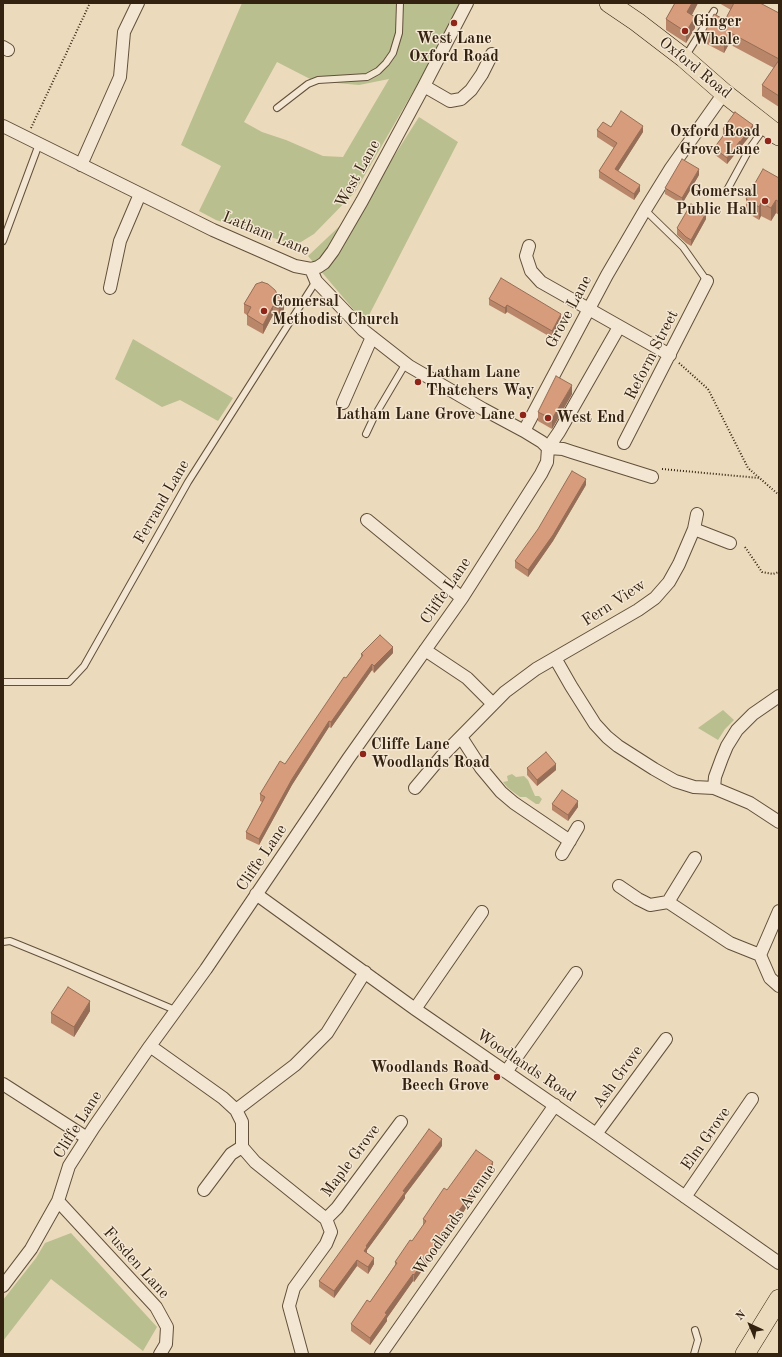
<!DOCTYPE html>
<html>
<head>
<meta charset="utf-8">
<style>
  body { margin:0 }
  #map { position:relative; width:782px; height:1357px; overflow:hidden; background:#ecdabc; font-family:"Old Standard TT",serif }
  canvas { display:block }
  .frame { position:absolute; inset:0; border:4px solid #342210; pointer-events:none }
  .north { position:absolute; left:730px; top:1305px; width:40px; height:40px; -webkit-text-stroke:3px #f3e7d3; paint-order:stroke; rotate:316deg; font-size:11px; font-weight:700; line-height:16px; text-align:center; color:#342210 }
  .north::after { content:''; display:block; margin:auto; width:14px; height:18px; background:#342210; clip-path:polygon(50% 0,100% 100%,50% 72%,0 100%) }
</style>
</head>
<body>
<div id="map">
<canvas width="782" height="1357"></canvas>
<div class="frame"></div>
<div class="north">N</div>
</div>
<script>
const context = document.querySelector('canvas').getContext('2d');
context.lineJoin = 'round';
function fillPath(path, color) { context.fillStyle = color; context.fill(path, 'evenodd'); }
const toPath = rows => new Path2D(rows.map(r => 'M' + r).join(''));
function stroke(path, color, width, dash) { context.strokeStyle = color; context.lineWidth = width; context.lineCap = dash ? 'butt' : 'round'; context.setLineDash(dash || []); context.stroke(path); }
function label(font, color, halo, rows, align = 'center') {
  context.font = font + ' "Old Standard TT",serif'; context.lineWidth = 3; context.setLineDash([]); context.textBaseline = 'middle'; context.strokeStyle = halo; context.fillStyle = color; for (const [text, x, y, turn = 0] of rows) {
    context.save(); context.translate(x, y); context.rotate((+turn || 0) * Math.PI / 180); context.textAlign = isNaN(turn) ? turn : align; if (halo) context.strokeText(text, 0, 0); context.fillText(text, 0, 0); context.restore();
  }
}
fillPath(toPath([
  [242,3,463,3,458,14,355,192,314,234,296,245,216,220,199,211,221,166,181,145],
  [277,62,314,81,359,85,389,79,343,157,323,156,286,140,262,132,244,122],
  [419,117,458,142,365,323,308,256,364,203],
  [133,339,233,398,218,421,180,400,162,407,115,379],
  [723,710,734,720,725,729,718,740,698,728],
  [512,774,516,777,524,776,528,780,535,796,539,796,542,799,539,804,536,804,526,797,520,797,508,788,503,782,508,781,507,776],
  [71,1233,157,1327,143,1351,51,1279,3,1341,3,1300,36,1258,45,1243]
]), '#babf8f');
const service = toPath([
  [685,57,714,11],
  [277,108,308,84,318,80,367,77,378,71,386,63,393,53,399,33,400,3],
  [726,192,750,148,765,127],
  [645,210,683,247,707,281],
  [3,241,39,144],
  [366,434,374,417,406,363],
  [3,682,69,682,84,666,188,482,316,281],
  [3,942,10,941,59,961,175,1010],
  [694,1354,698,1340,695,1330]
]);
const minor = toPath([
  [3,47,8,50],
  [424,86,450,101,461,99,471,90,482,74,492,54],
  [3,126,213,230,295,266,311,269,318,267,324,263,333,251,362,201,424,86,467,3],
  [81,165,120,77,124,32,138,3],
  [529,246,526,256,531,271,541,282,670,355],
  [311,269,316,281,363,330,409,366,483,409,524,431,542,442,548,448],
  [110,288,120,241,140,194],
  [343,403,372,337],
  [524,431,607,275,645,210,671,168,724,93],
  [624,443,707,281],
  [548,448,559,432,619,327],
  [548,448,563,449,572,452,652,477],
  [367,520,462,598],
  [694,529,697,514],
  [425,650,467,678,493,704],
  [555,658,571,686,595,724,607,737,618,746,654,769,675,781,694,787,714,788,750,803,779,822],
  [461,737,481,768,501,792,514,803,570,841],
  [415,788,441,757,505,692,536,669,638,610,655,598,669,582,679,564,694,529,730,543],
  [714,788,715,777,722,758,727,746,737,730,753,714,779,696],
  [562,854,578,827],
  [619,886,638,899,650,905,668,902,730,943,760,955],
  [256,894,415,1009,596,1134,779,1263],
  [668,902,695,858],
  [779,911,760,955,770,978,779,986],
  [415,1009,482,912],
  [150,1046,223,1098,236,1110,242,1122,242,1147,255,1162,326,1219,331,1232,326,1244,294,1288,289,1306,302,1354],
  [506,1072,576,973],
  [3,1084,87,1138],
  [236,1110,295,1065,327,1033,365,972],
  [596,1134,666,1039],
  [204,1190,231,1154,242,1147],
  [685,1197,752,1099],
  [58,1201,156,1307,167,1327,166,1344,160,1354],
  [326,1219,337,1208,401,1122],
  [3,1286,31,1249,58,1201,69,1166,94,1127,150,1046,206,969,348,759,462,598,541,474,547,462,548,448],
  [381,1354,555,1105]
]);
const primary = toPath([
  [609,3,637,22,684,58,724,93,779,136],
  [745,1354,779,1299]
]);
stroke(service, '#62503b', 8);
stroke(minor, '#62503b', 14);
stroke(primary, '#342210', 20);
stroke(toPath([
  [31,128,90,3],
  [679,363,708,389,748,468,779,495],
  [662,469,759,478],
  [745,547,762,572,773,574,779,572]
]), '#342210', 2, [1, 2]);
stroke(service, '#f3e7d3', 6);
stroke(minor, '#f3e7d3', 12);
stroke(primary, '#ecdabc', 19);
fillPath(toPath([
  [675,3,698,3,692,15,695,28,686,43,666,30,666,19],
  [719,3,760,3,779,13,779,107,762,96,762,85,774,68,729,44,724,53,705,43,705,32,725,20,731,10],
  [611,127,643,132,618,171,640,191,634,200,599,178,599,171,614,148,597,137,597,130],
  [723,129,753,132,727,164,714,154,714,148,723,136],
  [699,175,682,204,665,194,665,188],
  [779,178,779,215,776,213,771,221,761,216,759,220,746,212,746,199],
  [706,219,691,246,686,243,677,235,677,228],
  [256,284,284,309,279,319,273,315,263,334,247,325,247,315,244,313,244,304],
  [489,299,561,321,552,338,507,312,505,314,489,305],
  [572,394,552,429,538,421,538,412],
  [586,485,553,541,528,577,515,568,515,561],
  [393,653,374,673,372,670,331,728,329,727,292,785,259,845,246,839,246,832,262,802,260,801,260,794,285,764,361,657,361,654],
  [527,768,556,770,537,786,527,775],
  [552,804,578,807,568,821,552,810],
  [90,1011,74,1037,51,1023,51,1013],
  [442,1146,405,1195,405,1198,367,1250,367,1253,374,1264,368,1274,357,1266,334,1298,319,1287,319,1281],
  [493,1170,414,1282,413,1281,387,1318,387,1321,370,1345,351,1331,351,1324,370,1302,395,1265,395,1262,412,1241,423,1226,423,1219,447,1190]
]), '#b9866a');
fillPath(toPath([
  [692,3,698,3,687,24,687,12],
  [695,17,695,28,686,43,686,32],
  [729,32,729,44,724,53,724,42],
  [753,125,753,132,740,148,740,142],
  [643,126,643,132,615,176,615,169],
  [740,141,740,148,727,164,727,158],
  [699,169,699,175,682,204,682,198],
  [640,185,640,191,634,200,634,194],
  [776,200,776,213,771,221,771,208],
  [761,203,761,216,759,220,759,207],
  [706,213,706,219,691,246,691,240],
  [284,300,284,309,279,319,279,309],
  [507,305,507,312,505,314,505,308],
  [273,306,273,315,263,334,263,325],
  [561,314,561,321,552,338,552,331],
  [572,385,572,394,552,429,552,419],
  [586,479,586,485,553,541,528,577,528,570],
  [393,647,393,653,374,673,374,666],
  [372,664,372,670,331,728,331,722],
  [329,721,329,727,292,785,259,845,259,839,292,779],
  [556,764,556,770,537,786,537,780],
  [578,801,578,807,568,821,568,815],
  [90,1001,90,1011,74,1037,74,1027],
  [442,1139,442,1146,405,1195,405,1198,367,1250,367,1253,364,1251,366,1246,403,1191],
  [493,1162,493,1170,414,1282,414,1275],
  [374,1258,374,1264,368,1274,368,1267],
  [357,1260,357,1266,334,1298,334,1291],
  [413,1274,413,1281,387,1318,387,1321,370,1345,370,1338,385,1313]
]), '#966d56');
const building = toPath([
  [675,3,692,3,687,12,695,17,686,32,666,19,675,3],
  [734,3,760,3,779,13,779,59,729,32,724,42,705,32,714,14,725,20,734,3],
  [779,60,779,96,762,85,779,60],
  [621,111,643,126,615,169,640,185,634,194,599,171,617,143,597,130,603,122,611,127,621,111],
  [735,112,753,125,740,142,740,141,727,158,714,148,726,132,723,129,735,112],
  [682,159,699,169,682,198,665,188,682,159],
  [763,169,779,178,779,202,776,200,771,208,761,203,759,207,746,199,763,169],
  [691,204,706,213,691,240,686,237,677,228,691,204],
  [501,278,561,314,552,331,507,305,505,308,489,299,501,278],
  [262,282,268,284,275,290,279,297,284,300,279,309,273,306,263,325,247,315,251,307,244,304,256,284,262,282],
  [556,376,572,385,552,419,538,412,556,376],
  [572,471,586,479,553,535,528,570,515,561,538,529,572,471],
  [380,635,393,647,374,666,372,664,331,722,329,721,292,779,259,839,246,832,265,797,260,794,280,761,285,764,344,677,346,678,363,655,361,654,380,635],
  [546,752,556,764,537,780,527,768,546,752],
  [562,790,578,801,568,815,552,804,562,790],
  [68,987,90,1001,74,1027,51,1013,68,987],
  [429,1129,442,1139,403,1191,405,1192,366,1246,367,1247,364,1251,374,1258,368,1267,357,1260,334,1291,319,1281,429,1129],
  [476,1150,493,1162,414,1275,413,1274,385,1313,387,1314,370,1338,351,1324,367,1300,370,1302,397,1263,395,1262,410,1240,412,1241,426,1221,423,1219,444,1188,447,1190,476,1150]
]);
fillPath(building, '#d79c7b');
stroke(building, '#966d56', 1);
for (const [x, y, r, color] of [
  [454,23,4,"#8f2418"],
  [685,31,4,"#8f2418"],
  [768,141,4,"#8f2418"],
  [765,201,4,"#8f2418"],
  [264,311,4,"#8f2418"],
  [418,382,4,"#8f2418"],
  [523,415,4,"#8f2418"],
  [548,418,4,"#8f2418"],
  [363,754,4,"#8f2418"],
  [497,1077,4,"#8f2418"]
]) { const dot = new Path2D(); dot.arc(x, y, r, 0, 2 * Math.PI); context.fillStyle = color; context.fill(dot); stroke(dot, '#f3e7d3', 1.5); }
label('bold 16px', '#342210', '#f3e7d3', [
  ["Ginger",693,22],
  ["Whale",693,40],
  ["West Lane",454,39,"center"],
  ["Oxford Road",454,57,"center"],
  ["Oxford Road",760,132,"right"],
  ["Grove Lane",760,150,"right"],
  ["Gomersal",757,192,"right"],
  ["Public Hall",757,210,"right"],
  ["Gomersal",272,302],
  ["Methodist Church",272,320],
  ["Latham Lane",426,373],
  ["Thatchers Way",426,391],
  ["Latham Lane Grove Lane",515,415,"right"],
  ["West End",556,418],
  ["Cliffe Lane",371,745],
  ["Woodlands Road",371,763],
  ["Woodlands Road",489,1068,"right"],
  ["Beech Grove",489,1086,"right"]
], 'left');
label('16px', '#342210', '#f3e7d3', [
  ["Oxford Road",695,68,39],
  ["West Lane",358,174,-61],
  ["Latham Lane",266,234,22],
  ["Grove Lane",569,312,-62],
  ["Reform Street",652,355,-63],
  ["Ferrand Lane",162,502,-60],
  ["Cliffe Lane",446,591,-56],
  ["Fern View",614,603,-33],
  ["Cliffe Lane",262,858,-56],
  ["Woodlands Road",526,1066,34],
  ["Ash Grove",618,1077,-54],
  ["Cliffe Lane",78,1125,-58],
  ["Elm Grove",706,1139,-55],
  ["Maple Grove",351,1161,-53],
  ["Woodlands Avenue",455,1220,-55],
  ["Fusden Lane",136,1263,48]
]);
</script>
</body>
</html>
